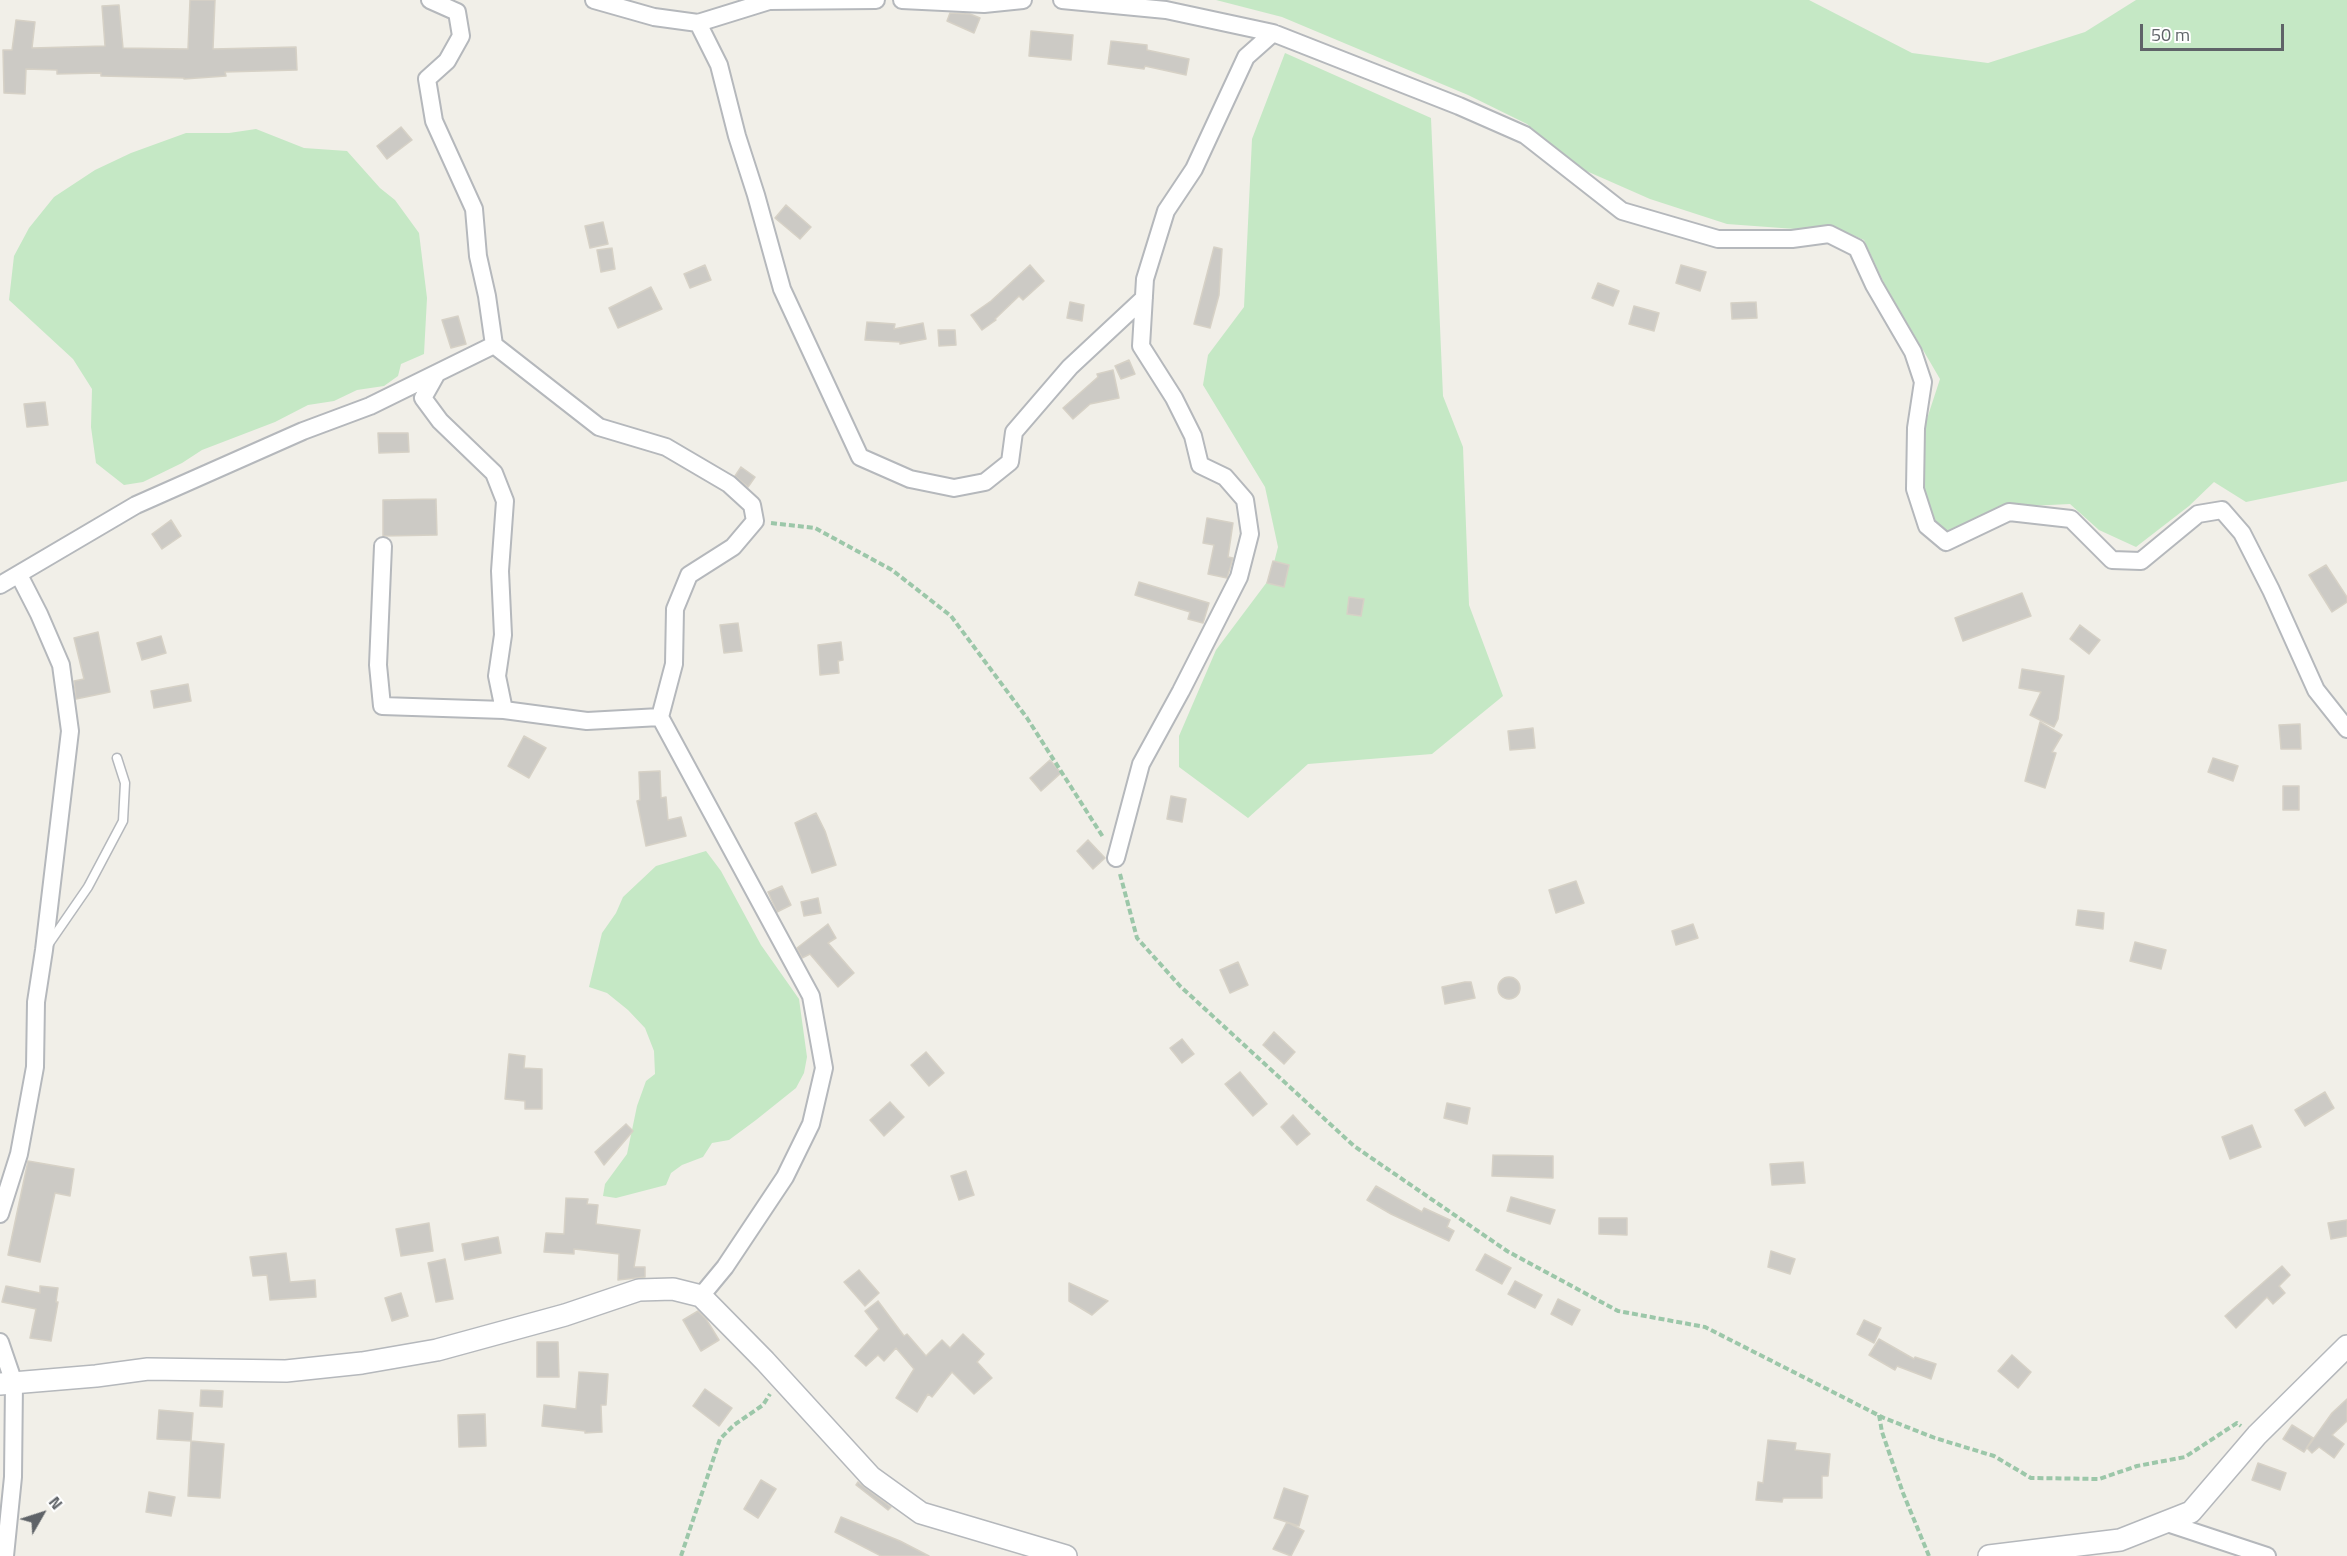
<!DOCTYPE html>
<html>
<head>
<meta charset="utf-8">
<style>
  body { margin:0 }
  #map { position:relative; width:2347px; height:1556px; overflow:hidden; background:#f1efe8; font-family:"Titillium Web",sans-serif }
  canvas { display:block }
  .north { position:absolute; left:12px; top:1484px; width:60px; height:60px; -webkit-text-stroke:4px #fff; paint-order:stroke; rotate:51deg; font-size:16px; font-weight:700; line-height:24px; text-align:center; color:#5f6368 }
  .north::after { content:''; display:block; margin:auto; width:21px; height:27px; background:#5f6368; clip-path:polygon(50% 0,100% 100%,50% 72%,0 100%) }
  .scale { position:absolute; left:2140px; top:24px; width:144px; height:27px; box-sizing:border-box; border:3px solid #5f6368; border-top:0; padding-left:8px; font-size:18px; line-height:21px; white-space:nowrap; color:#5f6368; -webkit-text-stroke:4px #fff; paint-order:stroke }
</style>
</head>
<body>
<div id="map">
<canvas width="2347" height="1556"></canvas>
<div class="north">N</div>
<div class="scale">50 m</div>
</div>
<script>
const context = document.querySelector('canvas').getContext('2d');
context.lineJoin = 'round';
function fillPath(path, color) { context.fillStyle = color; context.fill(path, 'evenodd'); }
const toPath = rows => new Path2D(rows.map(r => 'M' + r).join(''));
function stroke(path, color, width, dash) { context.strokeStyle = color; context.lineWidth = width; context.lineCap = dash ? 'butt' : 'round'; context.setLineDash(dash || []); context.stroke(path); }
fillPath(toPath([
  [1216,0,1809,0,1912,53,1988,63,2085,32,2136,0,2347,0,2347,481,2246,502,2214,482,2189,506,2136,547,2099,530,2070,504,2008,507,1951,534,1931,522,1923,489,1923,431,1940,379,1885,285,1864,240,1834,227,1795,229,1727,224,1650,199,1575,166,1527,124,1468,95,1282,17],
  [1285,53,1431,118,1443,396,1463,447,1469,605,1503,696,1432,754,1308,764,1248,818,1179,767,1179,736,1216,650,1270,578,1278,547,1265,487,1203,385,1208,355,1244,307,1252,139],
  [256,129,304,148,347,151,380,188,395,200,419,233,427,298,424,354,401,364,398,376,384,386,357,390,334,401,308,405,275,422,202,450,182,463,143,482,124,485,96,463,91,427,92,389,73,359,9,300,14,256,29,228,54,197,95,170,131,153,186,133,229,133],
  [706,851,721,871,761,945,799,999,807,1057,804,1073,796,1088,756,1120,729,1140,712,1143,703,1157,682,1165,671,1173,666,1185,616,1198,603,1196,605,1184,627,1154,637,1106,646,1081,655,1074,654,1051,645,1028,628,1010,607,993,589,987,602,933,616,913,623,897,656,866]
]), '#c5e8c5');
const building = toPath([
  [190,0,215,0,213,49,296,47,297,70,225,72,226,76,184,79,184,78,101,76,101,73,57,74,57,70,26,69,25,94,4,93,3,50,12,50,16,20,35,22,32,48,105,46,102,6,119,5,123,48,188,49,190,0],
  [950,13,970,14,980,18,974,33,947,21,950,13],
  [1031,31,1073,35,1071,60,1029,56,1031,31],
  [1111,41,1147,45,1147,50,1189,59,1186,75,1145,66,1144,69,1108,64,1111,41],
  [401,127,412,140,387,159,377,146,401,127],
  [786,205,811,227,800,239,775,218,786,205],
  [603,222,608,244,590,248,585,226,603,222],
  [1214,247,1222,249,1219,295,1210,328,1194,324,1214,247],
  [612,248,615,269,601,272,597,250,612,248],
  [705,265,711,280,690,288,684,274,705,265],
  [1030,265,1044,281,1023,300,1019,296,995,319,996,320,982,330,971,315,991,301,1030,265],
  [1681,265,1706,272,1700,291,1676,283,1681,265],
  [1598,283,1619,291,1613,306,1592,298,1598,283],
  [651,287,662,309,618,328,609,308,651,287],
  [1070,302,1084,305,1082,321,1067,318,1070,302],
  [1756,302,1757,318,1732,319,1731,303,1756,302],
  [1634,306,1659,313,1654,331,1629,324,1634,306],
  [458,316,466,344,451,348,442,320,458,316],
  [867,322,895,324,894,329,923,323,926,339,900,344,900,342,865,340,867,322],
  [938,330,955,330,956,345,939,346,938,330],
  [1129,360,1135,374,1121,379,1115,366,1129,360],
  [1113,370,1119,398,1090,404,1073,419,1063,408,1098,377,1097,374,1113,370],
  [45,402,48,425,27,427,24,404,45,402],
  [378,433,408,433,409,452,379,453,378,433],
  [741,467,755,477,748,487,735,476,741,467],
  [436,499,437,535,383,536,383,500,436,499],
  [1207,518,1233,523,1228,557,1233,558,1227,578,1208,574,1214,545,1203,543,1207,518],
  [171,520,181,536,162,549,152,534,171,520],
  [1273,561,1289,565,1284,587,1267,583,1273,561],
  [2326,565,2347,597,2347,602,2332,612,2309,575,2326,565],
  [1139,582,1209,603,1203,623,1188,619,1190,612,1135,595,1139,582],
  [2022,593,2031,616,1963,641,1955,618,2022,593],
  [1349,597,1364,599,1361,616,1347,614,1349,597],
  [738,623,742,651,724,653,720,625,738,623],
  [2080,625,2100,640,2089,654,2070,639,2080,625],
  [98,632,110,692,76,699,74,681,84,679,74,638,98,632],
  [161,636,166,653,142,660,137,643,161,636],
  [841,642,843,660,838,661,839,673,820,675,818,645,841,642],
  [2022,669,2064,676,2058,719,2054,727,2030,715,2041,692,2019,688,2022,669],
  [188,684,191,701,154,708,151,691,188,684],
  [2040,722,2062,735,2052,752,2056,753,2045,788,2025,781,2040,722],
  [2300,724,2301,749,2281,749,2279,725,2300,724],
  [1533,728,1535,748,1510,750,1508,731,1533,728],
  [524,736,546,748,529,778,508,766,524,736],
  [2213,758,2238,766,2233,781,2208,772,2213,758],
  [1050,760,1061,773,1041,791,1030,778,1050,760],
  [660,771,661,798,666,797,668,820,681,817,686,836,646,846,637,801,640,800,639,772,660,771],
  [2283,786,2299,786,2299,810,2283,810,2283,786],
  [1171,796,1186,799,1182,822,1167,819,1171,796],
  [816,813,825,831,836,865,812,873,795,823,816,813],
  [1088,840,1105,858,1093,869,1077,851,1088,840],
  [1576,881,1584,903,1556,913,1549,890,1576,881],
  [782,886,791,905,777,912,768,892,782,886],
  [818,898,821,913,804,916,801,902,818,898],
  [2078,910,2104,913,2103,929,2076,925,2078,910],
  [828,924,836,938,828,943,854,973,838,987,810,954,802,958,797,948,828,924],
  [1693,924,1698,938,1676,945,1672,931,1693,924],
  [2135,942,2166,950,2161,969,2130,961,2135,942],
  [1238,962,1248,985,1230,993,1220,970,1238,962],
  '1498 988a11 11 0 1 1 22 0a11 11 0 1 1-22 0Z',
  [1465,982,1471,982,1475,998,1445,1004,1442,987,1465,982],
  [1274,1032,1295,1052,1284,1064,1263,1045,1274,1032],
  [1182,1039,1194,1054,1182,1063,1170,1048,1182,1039],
  [926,1052,944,1073,929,1086,911,1065,926,1052],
  [509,1054,525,1056,524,1068,542,1069,542,1109,525,1109,525,1101,505,1099,509,1054],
  [1240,1072,1267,1104,1253,1116,1225,1084,1240,1072],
  [2325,1092,2334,1108,2305,1126,2295,1110,2325,1092],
  [890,1102,904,1117,884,1136,870,1120,890,1102],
  [1447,1103,1470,1108,1467,1124,1444,1118,1447,1103],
  [1293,1115,1310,1134,1297,1145,1281,1127,1293,1115],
  [626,1124,633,1131,604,1165,595,1152,626,1124],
  [2252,1125,2261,1147,2230,1159,2222,1137,2252,1125],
  [1493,1155,1553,1156,1553,1178,1492,1176,1493,1155],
  [28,1161,74,1169,70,1196,55,1193,40,1262,8,1255,28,1161],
  [1803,1162,1805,1183,1772,1185,1770,1164,1803,1162],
  [966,1171,974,1195,959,1200,951,1176,966,1171],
  [1376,1186,1422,1212,1424,1208,1450,1220,1447,1227,1454,1231,1449,1241,1391,1214,1367,1200,1376,1186],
  [1511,1197,1555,1210,1550,1224,1507,1211,1511,1197],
  [566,1198,588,1199,587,1204,598,1205,596,1224,640,1230,634,1267,645,1267,645,1277,618,1280,619,1254,574,1249,574,1254,544,1252,546,1233,564,1234,566,1198],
  [1599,1218,1627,1218,1627,1235,1599,1234,1599,1218],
  [2347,1220,2347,1236,2331,1239,2328,1223,2347,1220],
  [429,1223,433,1251,401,1256,396,1229,429,1223],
  [498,1237,501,1253,465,1260,462,1244,498,1237],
  [1771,1251,1795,1259,1790,1274,1768,1267,1771,1251],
  [286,1253,290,1282,315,1280,316,1297,270,1300,267,1275,253,1276,250,1257,286,1253],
  [1485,1254,1511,1268,1502,1284,1476,1270,1485,1254],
  [445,1259,453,1299,436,1302,428,1263,445,1259],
  [2282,1266,2290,1275,2279,1286,2285,1293,2273,1304,2267,1297,2236,1328,2225,1316,2282,1266],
  [859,1270,879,1293,865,1306,844,1282,859,1270],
  [1515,1281,1542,1295,1535,1308,1508,1294,1515,1281],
  [1069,1283,1108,1301,1092,1315,1069,1301,1069,1283],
  [6,1286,40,1293,40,1286,58,1288,56,1302,58,1302,51,1341,30,1338,36,1309,2,1302,6,1286],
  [401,1293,408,1316,392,1321,385,1298,401,1293],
  [1558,1299,1580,1310,1572,1325,1551,1314,1558,1299],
  [878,1301,904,1336,907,1334,926,1356,942,1340,950,1348,963,1334,984,1354,977,1362,992,1378,974,1394,952,1372,932,1397,928,1394,917,1412,896,1398,914,1369,896,1348,884,1361,878,1355,866,1366,855,1356,879,1329,865,1311,878,1301],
  [698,1311,706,1319,719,1340,701,1351,683,1320,698,1311],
  [1864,1320,1881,1328,1874,1343,1857,1334,1864,1320],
  [1879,1339,1914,1359,1915,1357,1936,1364,1931,1379,1897,1366,1895,1370,1869,1355,1879,1339],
  [537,1342,558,1342,559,1377,537,1377,537,1342],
  [2012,1355,2031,1372,2018,1388,1998,1371,2012,1355],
  [579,1372,608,1374,606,1405,601,1405,602,1432,585,1433,585,1431,542,1426,544,1405,576,1409,579,1372],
  [705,1389,732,1408,719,1426,693,1406,705,1389],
  [201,1390,223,1391,222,1407,200,1406,201,1390],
  [2347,1399,2347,1421,2332,1435,2344,1444,2334,1458,2319,1447,2312,1453,2307,1448,2332,1413,2347,1399],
  [159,1410,193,1413,191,1441,157,1439,159,1410],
  [485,1414,486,1446,459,1447,458,1415,485,1414],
  [2292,1425,2313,1438,2304,1452,2283,1439,2292,1425],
  [1768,1440,1796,1443,1795,1450,1830,1454,1828,1476,1822,1476,1822,1498,1783,1498,1782,1502,1756,1500,1758,1482,1763,1483,1768,1440],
  [191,1441,224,1444,220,1498,188,1496,191,1441],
  [2258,1463,2286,1473,2280,1490,2252,1480,2258,1463],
  [761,1480,776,1489,758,1518,744,1509,761,1480],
  [858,1482,891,1507,888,1510,856,1485,858,1482],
  [1284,1488,1308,1496,1299,1526,1274,1518,1284,1488],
  [149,1492,175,1497,171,1516,146,1512,149,1492],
  [841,1517,900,1541,929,1556,881,1556,835,1532,841,1517],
  [1287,1522,1304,1531,1291,1556,1273,1549,1287,1522]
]);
fillPath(building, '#cccac5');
stroke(building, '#d6d1c6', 1.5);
const service = toPath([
  [48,945,88,887,123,821,125,783,117,758]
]);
const minor = toPath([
  [430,0,457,12,461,36,447,61,427,79,434,121,474,209,478,256,487,296,494,345,599,427,666,447,729,484,752,505,755,521,733,547,689,575,675,609,674,664,660,717,811,996,824,1068,811,1124,785,1177,725,1267,701,1296],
  [594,0,654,17,698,23,769,1,876,0],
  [902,0,984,4,1023,0],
  [1062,0,1166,10,1273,33,1459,106,1525,135,1622,211,1718,239,1792,239,1829,234,1857,248,1874,285,1913,352,1923,382,1916,428,1915,489,1927,526,1946,542,2009,512,2071,519,2112,560,2141,561,2198,514,2222,510,2242,533,2271,590,2316,690,2347,729],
  [698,23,719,65,737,136,756,195,782,289,860,457,910,479,954,488,985,482,1010,462,1014,432,1070,367,1144,298],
  [437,373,423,398,440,421,494,473,505,501,500,571,503,635,497,676,504,710],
  [383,546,378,665,382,706,504,710,587,721,660,717],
  [0,585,136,505,303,431,370,406,494,345],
  [1116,858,1141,764,1181,691,1239,577,1250,534,1245,500,1225,477,1200,465,1193,436,1174,398,1141,346,1145,279,1166,211,1194,169,1246,57,1273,33],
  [0,1214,19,1154,35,1067,36,1002,44,950,70,731,61,665,39,614,19,575],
  [0,1342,14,1383,13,1477,5,1556],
  [2164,1522,2267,1556]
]);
const tertiary = toPath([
  [0,1384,96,1376,148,1369,286,1371,362,1363,437,1350,565,1315,639,1290,673,1289,701,1296,765,1361,871,1477,921,1513,1066,1556],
  [1989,1556,2120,1540,2191,1512,2257,1435,2347,1346]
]);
stroke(service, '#b5b8bc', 11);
stroke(minor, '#b5b8bc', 20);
stroke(tertiary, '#b5b8bc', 24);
stroke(toPath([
  [771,523,815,528,892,570,951,616,1027,718,1103,837],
  [1120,874,1137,938,1180,986,1354,1146,1507,1251,1618,1311,1705,1327,1884,1418,1935,1438,1994,1456,2031,1478,2099,1479,2137,1466,2185,1457,2237,1423,2241,1426],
  [1879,1415,1882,1432,1903,1493,1929,1556],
  [681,1556,720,1439,734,1425,763,1405,770,1394]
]), '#9cc7a9', 4, [6, 3]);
stroke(service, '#fff', 8);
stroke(minor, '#fff', 16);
stroke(tertiary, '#fff', 21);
</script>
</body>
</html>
